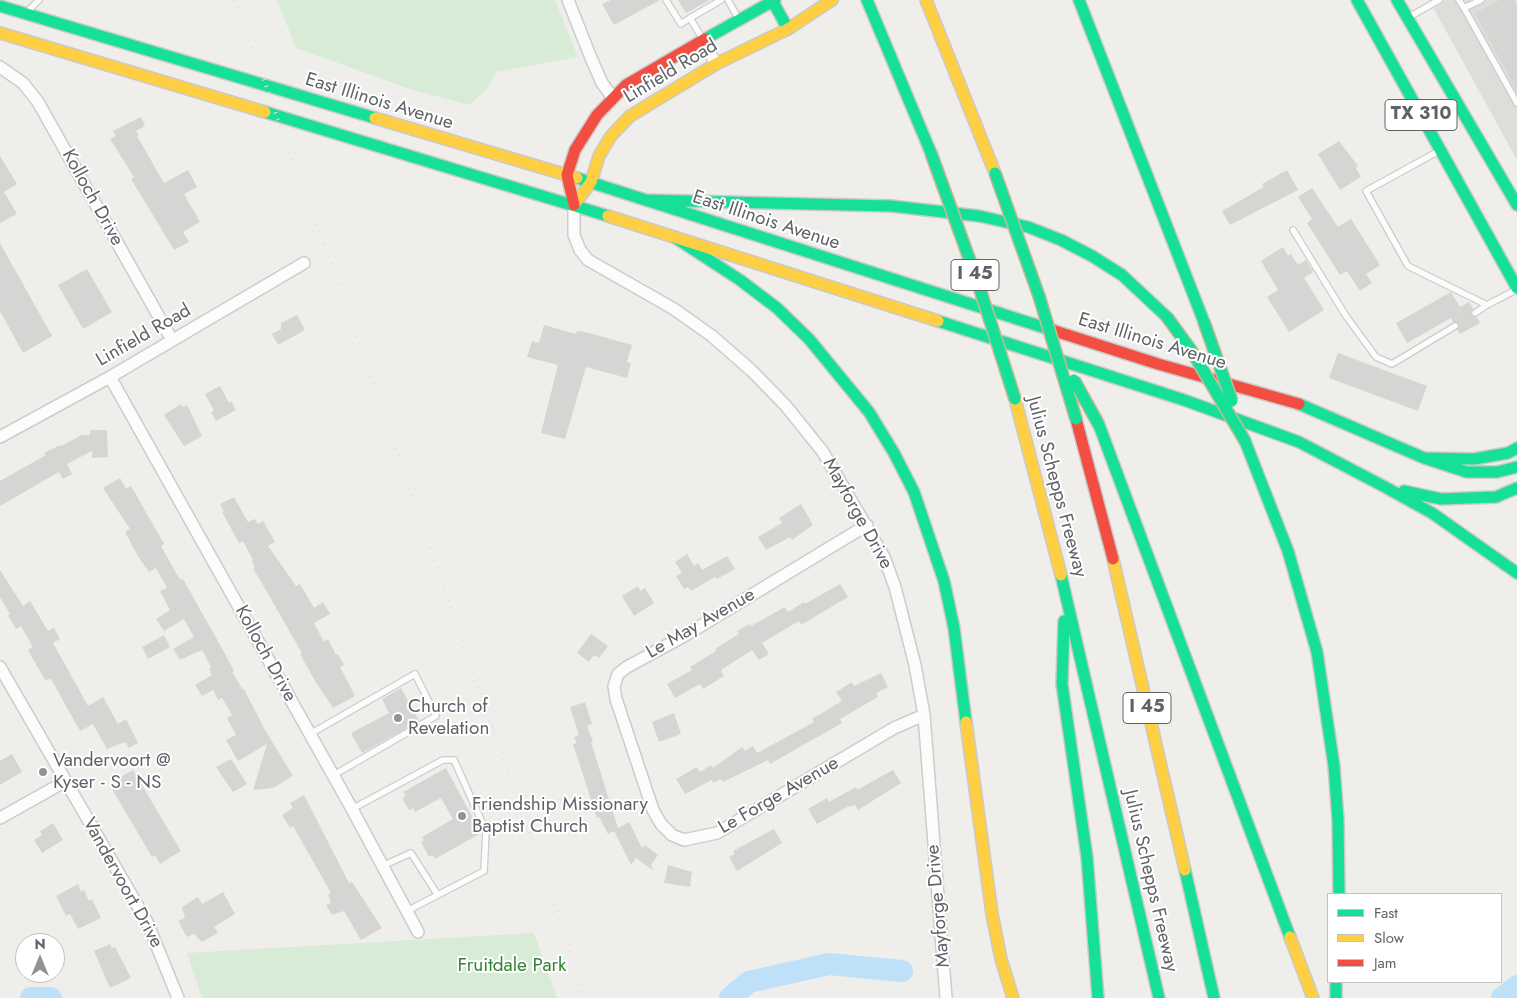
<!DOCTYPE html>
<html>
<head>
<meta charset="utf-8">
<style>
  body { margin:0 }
  #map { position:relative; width:1517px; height:998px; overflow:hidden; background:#efeeea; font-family:Jost,sans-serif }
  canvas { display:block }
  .legend { position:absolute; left:1327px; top:893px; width:175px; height:90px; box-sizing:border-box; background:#fff; border:1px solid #bfc1c3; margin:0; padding:6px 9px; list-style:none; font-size:15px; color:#5f6368 }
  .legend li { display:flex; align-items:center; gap:10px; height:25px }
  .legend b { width:25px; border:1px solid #bfc1c3 }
  .north { position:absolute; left:15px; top:933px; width:50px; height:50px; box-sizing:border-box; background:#fff; border:1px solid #bfc1c3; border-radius:50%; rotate:0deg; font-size:14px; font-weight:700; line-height:20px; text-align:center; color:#5f6368 }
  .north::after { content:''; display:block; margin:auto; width:18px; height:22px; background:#919496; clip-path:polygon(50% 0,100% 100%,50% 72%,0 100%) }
</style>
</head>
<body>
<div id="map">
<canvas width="1517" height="998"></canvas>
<ul class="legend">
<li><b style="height:6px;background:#16e098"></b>Fast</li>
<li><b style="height:6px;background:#ffcf43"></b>Slow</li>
<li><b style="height:6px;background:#f24e42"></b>Jam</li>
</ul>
<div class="north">N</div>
</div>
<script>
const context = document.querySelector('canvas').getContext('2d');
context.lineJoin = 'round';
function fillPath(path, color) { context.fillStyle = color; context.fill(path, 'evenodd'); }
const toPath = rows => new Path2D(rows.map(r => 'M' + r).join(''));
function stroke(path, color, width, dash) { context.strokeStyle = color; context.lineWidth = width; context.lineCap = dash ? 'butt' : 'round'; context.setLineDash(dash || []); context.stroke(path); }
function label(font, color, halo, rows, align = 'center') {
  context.font = font + ' Jost,sans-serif'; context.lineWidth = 4; context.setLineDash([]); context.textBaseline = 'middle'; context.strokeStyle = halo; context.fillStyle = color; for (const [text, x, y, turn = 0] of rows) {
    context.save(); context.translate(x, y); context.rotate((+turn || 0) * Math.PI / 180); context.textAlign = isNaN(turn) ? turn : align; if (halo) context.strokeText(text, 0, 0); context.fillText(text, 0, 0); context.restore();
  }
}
fillPath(toPath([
  [1429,0,1517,0,1517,160]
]), '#dfddda');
fillPath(toPath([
  [277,0,555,0,578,57,496,72,488,88,469,105,410,89,296,48],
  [534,933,557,998,202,998,187,953]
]), '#d8ebd6');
stroke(toPath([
  [31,998,51,998],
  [730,998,749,982,829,964,902,971],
  [1502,998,1517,986]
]), '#bfe0f9', 22);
fillPath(toPath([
  [611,0,660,0,614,25,602,4],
  [678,0,710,0,686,13],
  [1500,0,1514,0,1517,6,1517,91,1475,13],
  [141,117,145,126,136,131,139,135,137,136,164,183,188,170,197,187,184,194,200,222,183,232,189,242,174,250,131,179,134,177,110,139,116,136,113,131],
  [1339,141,1358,166,1356,168,1361,177,1340,190,1318,154],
  [0,156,17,184,4,192,17,214,0,223],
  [1287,170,1298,190,1230,225,1222,211,1264,187,1262,184],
  [1312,188,1338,227,1351,219,1380,265,1366,274,1372,283,1360,291,1347,271,1340,275,1307,223,1312,219,1298,197],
  [0,243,52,336,23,353,0,311],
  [1283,247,1288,256,1291,254,1298,265,1306,260,1313,272,1304,278,1324,310,1289,332,1267,297,1278,290,1261,261],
  [87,269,112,312,83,329,58,285],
  [1451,292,1460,307,1469,302,1473,309,1471,315,1477,317,1480,323,1460,334,1457,330,1459,324,1453,322,1451,318,1407,343,1396,323],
  [297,315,305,330,278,345,272,334,281,329,281,323],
  [544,325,576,334,577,331,585,332,632,345,627,362,631,363,627,378,586,367,565,439,541,433,558,365,527,357,532,341,539,343],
  [1338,353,1427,386,1418,411,1329,378],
  [220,386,229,403,231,401,236,410,216,421,211,412,214,411,205,394],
  [181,404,183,407,187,405,202,436,184,446,164,415],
  [90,430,107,430,108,457,92,458,92,451,67,464,72,474,63,479,59,472,0,506,0,481,46,455,44,453,60,445,61,446,82,435,90,435],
  [120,478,126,489,131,486,164,544,161,546,176,573,181,580,183,579,224,652,234,671,232,672,243,690,244,689,265,730,293,776,273,788,253,790,267,744,238,761,226,740,236,735,227,718,232,715,222,698,218,700,213,690,202,696,195,685,212,675,209,669,211,667,202,650,180,660,173,649,194,637,184,619,164,631,156,619,170,610,160,591,167,588,156,568,149,572,139,558,125,532,130,529,103,488],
  [234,497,248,522,255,519,258,524,263,521,275,542,268,546,296,586,300,584,314,608,323,602,330,614,314,623,324,642,328,639,336,655,338,654,344,665,340,667,355,696,333,708,315,681,300,654,302,653,253,568,255,567,252,562,253,560,243,541,239,543,222,512,224,511,220,504],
  [801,504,813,525,792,540,790,537,766,550,758,537,782,523,779,518],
  [687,554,694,566,698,563,702,570,727,556,735,569,717,579,715,577,691,591,688,587,684,589,676,576,682,573,675,562],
  [0,570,23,606,30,601,48,631,54,628,60,639,53,643,88,706,103,697,118,724,126,719,138,743,129,748,125,742,107,749,93,724,80,731,51,679,45,680,28,650,33,647,21,626,16,629,8,615,10,614,0,597],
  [840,584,848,597,801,625,799,621,762,643,769,654,759,660,752,650,721,670,724,676,703,689,700,684,675,698,667,684,692,670,690,667,716,651,715,649,739,634,737,631,750,624,751,626,785,607,788,612,804,602,805,604],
  [638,586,640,591,645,588,654,603,634,616,622,596],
  [591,634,608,646,599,658,594,655,589,662,577,653],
  [164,635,170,647,148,659,142,647],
  [881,673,888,687,876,693,878,697,840,719,842,723,770,764,768,760,723,782,721,779,713,783,712,780,685,794,676,779,697,767,700,772,711,765,713,768,742,747,745,751,753,746,757,753,814,722,812,719,842,701,836,692,852,682,854,686],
  [401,688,419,721,362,753,351,733,389,713,382,699],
  [585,702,592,724,587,726,593,742,591,742,618,828,629,822,642,848,645,845,658,855,651,865,654,871,636,858,631,865,614,831,608,834,599,817,597,818,573,744,577,743,574,737,579,735,570,707],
  [674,713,681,734,659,742,652,722],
  [12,754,22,772,0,785,0,761],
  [231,759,247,784,233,792,216,767],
  [446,768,481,833,435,859,433,855,429,857,421,842,424,840,422,837,453,819,441,798,415,812,413,808,409,810,402,798,406,796,403,792],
  [133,770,181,851,160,864,155,855,152,857,112,789,110,783],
  [893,770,901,783,858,810,855,805,847,807,817,824,808,809,827,798,829,802,856,787,857,790],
  [304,795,349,883,352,882,382,928,361,940,344,911,332,915,326,905,331,903,328,894,331,893,293,826,290,828,282,815,293,808,290,803],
  [53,823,63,840,42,853,34,840,42,835,40,831],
  [774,829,782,843,737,871,729,857,735,854,733,851],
  [668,865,692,872,690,887,664,883],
  [78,884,81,892,84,890,89,901,92,899,101,918,78,929,70,914,66,916,56,896],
  [223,892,235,914,214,927,218,933,202,942,194,934,187,937,178,921,185,918,182,907,198,897,202,904],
  [110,944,112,948,115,947,131,978,110,988,94,951]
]), '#d6d5d3');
const lane = toPath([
  [666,0,681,24,690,18,702,38],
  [728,0,738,18],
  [1459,0,1464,8,1481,0],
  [1464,8,1517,103],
  [28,11,39,0],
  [1409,17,1439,0],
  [690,18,721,0],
  [1437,152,1366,191,1408,266,1487,305,1516,290],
  [1293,230,1346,316,1376,357,1392,364,1455,326],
  [1475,313,1487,305],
  [310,734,415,674,436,716,332,776],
  [352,809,443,760,454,760,486,831,484,871,407,911],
  [382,866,411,853,437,894]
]);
const street = toPath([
  [568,0,591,58,602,83,613,98],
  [703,40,716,64],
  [0,67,23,83,38,102,172,340],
  [574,205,574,235,580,250,588,260,674,309,712,336,752,371,786,406,823,452,884,557,895,587,915,665,924,715,946,998],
  [110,377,352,809,418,932],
  [0,437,110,377,304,263],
  [867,525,684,636,627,667,618,674,614,686,616,699,653,810,661,824,672,835,684,840,717,833,894,728,924,715],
  [0,667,147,922,178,998],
  [0,818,66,781]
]);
const fast = toPath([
  [772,0,788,29],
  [867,0,931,153],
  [1079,0,1204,322],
  [1357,0,1517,288],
  [1397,0,1517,205],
  [0,6,375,118],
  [705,39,775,0],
  [265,112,608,216],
  [577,178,1055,331],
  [645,200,891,206,979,216,1028,227,1061,240,1092,256,1122,275,1167,317],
  [674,237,740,280,777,308,809,339,869,412,894,453,914,492,944,581,954,628,966,722],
  [938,321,1184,400,1299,442,1385,487],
  [1299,404,1424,458,1467,472,1497,472,1517,467],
  [1099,425,1290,937],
  [1245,441,1288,551,1317,652,1334,766,1338,820,1339,894],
  [1424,458,1474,459,1508,453,1517,448],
  [1385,487,1432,513,1517,573],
  [1404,491,1441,499,1496,497,1517,488],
  [1061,575,1159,998],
  [1064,621,1062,684,1087,857,1098,998],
  [1185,870,1214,998],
  [1336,982,1336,998]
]);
const slow = toPath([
  [926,0,995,173],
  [0,33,265,112],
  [375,118,577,178],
  [574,205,591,182,599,156,611,136,630,116,716,64,788,29,832,0],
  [608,216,938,321],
  [1015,399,1061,575],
  [1113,559,1185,870],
  [966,722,992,914,1001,959,1013,998],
  [1290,937,1313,998]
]);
const jam = toPath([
  [574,205,567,175,575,150,597,115,626,85,705,39],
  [1055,331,1158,364,1299,404],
  [1076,419,1113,559]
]);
stroke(lane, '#cbcccc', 8);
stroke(street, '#cbcccc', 14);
stroke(fast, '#cacacb', 14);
stroke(slow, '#cacacb', 14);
stroke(jam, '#cacacb', 14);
stroke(lane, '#fdfcfc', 5.5);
stroke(street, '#fdfcfc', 11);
stroke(fast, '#16e098', 11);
stroke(slow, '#ffcf43', 11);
stroke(jam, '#f24e42', 11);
stroke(toPath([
  [236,0,296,172,328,254,576,968,584,998]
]), '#e4e4e4', 4, [1, 6]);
const fastBridge = toPath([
  [931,153,978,283,1015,399],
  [995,173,1039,296,1076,419],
  [1167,317,1191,350,1245,441],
  [1204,322,1232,401],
  [1074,380,1099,425]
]);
stroke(fastBridge, '#c8b996', 14, []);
stroke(fastBridge, '#16e098', 11);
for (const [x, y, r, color] of [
  [398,718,5,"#919496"],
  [43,772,5,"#919496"],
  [462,816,5,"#919496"]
]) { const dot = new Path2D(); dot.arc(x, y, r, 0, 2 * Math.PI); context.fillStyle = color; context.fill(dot); stroke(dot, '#fff', 2); }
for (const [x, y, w] of [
  [1421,115,72],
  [975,275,48],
  [1147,708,48]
]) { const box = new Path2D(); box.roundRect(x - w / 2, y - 15.5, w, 31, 4); context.fillStyle = '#fff'; context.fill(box); stroke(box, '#5f6368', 1); }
label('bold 18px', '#5f6368', null, [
  ["TX 310",1421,115],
  ["I 45",975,275],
  ["I 45",1147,708]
]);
label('19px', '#5f6368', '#fff', [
  ["Linfield Road",671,72,-31],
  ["East Illinois Avenue",379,102,17],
  ["Kolloch Drive",92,198,61],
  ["East Illinois Avenue",766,221,18],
  ["Linfield Road",144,336,-30],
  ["East Illinois Avenue",1152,342,17],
  ["Julius Schepps Freeway",1056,487,75],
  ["Mayforge Drive",857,514,61],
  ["Le May Avenue",701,624,-30],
  ["Kolloch Drive",265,654,61],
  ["Le Forge Avenue",779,796,-30],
  ["Julius Schepps Freeway",1150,881,77],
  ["Vandervoort Drive",122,883,61],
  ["Mayforge Drive",939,906,-95]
]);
label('19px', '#5f6368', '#fff', [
  ["Church of",408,707],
  ["Revelation",408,729],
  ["Vandervoort @",53,761],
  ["Kyser - S - NS",53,783],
  ["Friendship Missionary",472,805],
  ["Baptist Church",472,827]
], 'left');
label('19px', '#348238', '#fff', [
  ["Fruitdale Park",512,966]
]);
</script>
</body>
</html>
